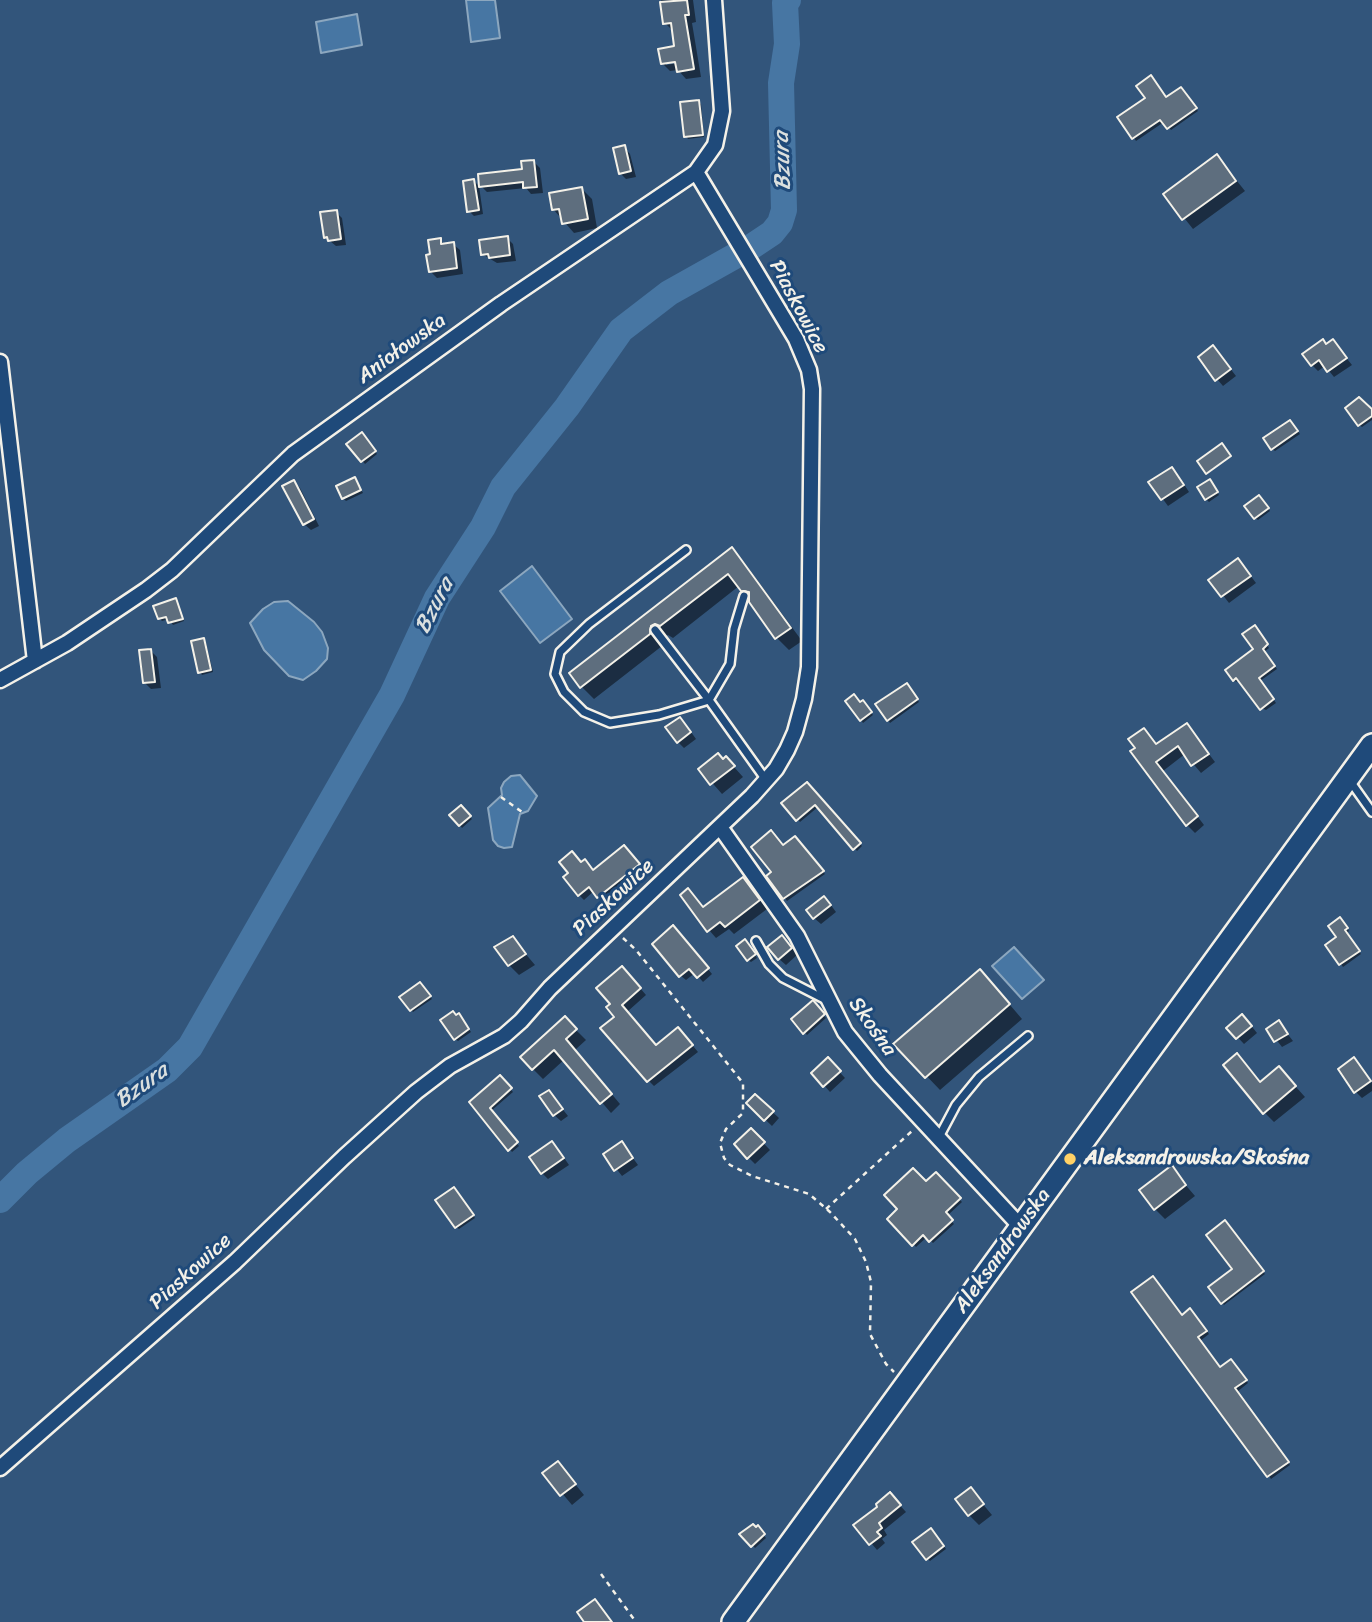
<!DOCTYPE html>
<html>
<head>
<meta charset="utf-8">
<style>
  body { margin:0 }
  canvas { display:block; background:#32557b }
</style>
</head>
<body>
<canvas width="1372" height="1622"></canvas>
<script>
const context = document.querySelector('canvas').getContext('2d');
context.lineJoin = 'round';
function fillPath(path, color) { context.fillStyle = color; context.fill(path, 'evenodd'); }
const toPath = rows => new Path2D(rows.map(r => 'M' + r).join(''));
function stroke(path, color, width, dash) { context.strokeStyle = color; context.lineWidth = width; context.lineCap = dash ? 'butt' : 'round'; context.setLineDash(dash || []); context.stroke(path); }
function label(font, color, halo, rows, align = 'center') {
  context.font = font + ' Sriracha,sans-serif'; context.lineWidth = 6; context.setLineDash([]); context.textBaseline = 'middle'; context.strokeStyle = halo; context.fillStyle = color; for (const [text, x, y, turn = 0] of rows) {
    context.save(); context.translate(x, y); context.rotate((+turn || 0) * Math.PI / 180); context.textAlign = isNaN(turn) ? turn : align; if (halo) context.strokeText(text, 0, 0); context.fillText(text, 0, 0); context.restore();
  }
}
const water = toPath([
  [466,0,495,0,500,38,471,42,466,0],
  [357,14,362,45,321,53,316,22,357,14],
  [532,566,572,619,540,643,500,591,532,566],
  [288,601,314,622,322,632,328,648,327,659,316,671,303,680,289,676,264,650,250,623,263,609,274,602,288,601],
  [520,775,537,796,528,811,520,814,512,847,504,848,498,846,493,840,488,808,502,795,501,788,504,782,511,776,520,775],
  [1014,947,1044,980,1022,999,992,966,1014,947]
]);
fillPath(water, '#4776a3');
stroke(water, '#8ca7bf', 2);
fillPath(toPath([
  [661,0,693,0,696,22,692,23,701,77,686,79,678,70,670,71,662,63,676,48,673,31,665,23],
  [666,62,684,62,666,65],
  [1184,92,1198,111,1171,130,1164,122,1136,141,1134,138,1147,98,1167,99],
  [698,102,701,104,704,137,688,139,686,136],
  [624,147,630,154,636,177,626,179,620,173],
  [1217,156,1245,191,1193,229,1165,194],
  [534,162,540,168,543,193,531,194,526,188,487,192,481,186,524,171],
  [474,181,479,186,483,214,474,216,469,211],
  [582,189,592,199,597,228,574,233,553,209],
  [336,212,342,218,346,245,336,246,325,237],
  [507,238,513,244,516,261,497,263,482,254],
  [440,240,445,245,453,244,460,250,463,274,437,278,430,271,432,256],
  [1333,341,1352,365,1334,377,1325,366,1318,371,1312,365],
  [1219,354,1236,376,1223,386,1217,379],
  [1372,416,1372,420,1362,427,1359,425],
  [1293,425,1300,434,1275,451,1272,449],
  [364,437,377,454,365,464,349,444],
  [1178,475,1189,492,1168,506,1151,483],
  [355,479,363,493,346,501,343,498],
  [294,482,300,488,319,526,311,530,304,524],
  [1212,484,1219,495,1209,502,1206,499],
  [1262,500,1270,511,1258,520,1255,518],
  [732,550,744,562,802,641,789,650,777,638,750,602,750,598,739,586,673,638,668,635,662,638,662,646,594,699,582,687,571,673],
  [1244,567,1256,583,1229,603,1211,580],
  [176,600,184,621,173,625,169,619,162,621,160,619],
  [1257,630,1269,648,1264,652,1277,669,1260,681,1276,703,1266,710,1259,707,1240,680,1236,682,1234,679,1255,650],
  [203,640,206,643,213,672,202,675,200,672],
  [151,651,157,657,161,688,151,689,144,682],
  [909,688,919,702,890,723,888,720],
  [860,704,866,705,873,715,863,723,861,720],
  [686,725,696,739,684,748,678,742],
  [1187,725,1215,762,1201,773,1185,754,1163,771,1204,825,1195,833,1187,825,1137,748,1144,730,1158,746],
  [726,758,743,777,722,794,700,769],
  [807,784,862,846,857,851,818,807,800,822,784,804],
  [461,807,472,819,462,828,452,815],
  [795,838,825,874,787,901,769,876,774,872,783,847],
  [629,852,643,870,604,902,594,891,584,900,579,895,582,864,594,872],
  [743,879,767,909,734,934,729,929,716,938,709,930,704,909],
  [830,904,836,912,821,924,814,918],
  [1343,922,1349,931,1346,934,1361,954,1343,967,1327,945,1338,937],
  [678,932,712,974,703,982,695,973,686,980,681,976],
  [513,939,535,965,519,975,509,965],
  [788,943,797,955,786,965,779,959],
  [748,944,757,958,751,962,748,960],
  [628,974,646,995,627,1012,657,1047,684,1035,698,1052,654,1086,648,1080,617,1017],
  [993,985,1022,1019,940,1090,896,1044],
  [423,987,432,999,413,1012,411,1010],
  [813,1003,826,1018,807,1035,793,1020],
  [457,1017,461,1018,471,1032,458,1041,455,1039],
  [565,1019,586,1040,575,1050,620,1104,611,1113,565,1059,543,1079,533,1069],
  [1249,1023,1257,1033,1244,1044,1229,1028],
  [1279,1023,1293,1041,1282,1047,1268,1029],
  [828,1060,845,1078,830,1092,813,1073],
  [1246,1065,1261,1083,1279,1068,1305,1097,1274,1122,1264,1112],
  [1360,1066,1372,1083,1372,1091,1362,1098,1356,1092],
  [500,1077,513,1092,491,1111,519,1146,512,1152,472,1103],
  [549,1092,568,1116,561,1121,554,1115],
  [755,1096,779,1118,772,1126,748,1103],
  [751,1130,770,1150,755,1164,736,1145],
  [622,1143,638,1165,622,1176,605,1154],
  [558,1149,569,1165,548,1179,542,1173],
  [1171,1168,1195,1196,1165,1219,1155,1209],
  [936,1175,962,1202,947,1216,954,1224,933,1243,927,1237,916,1247,890,1219],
  [457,1192,475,1218,459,1229,456,1227],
  [1227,1225,1265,1274,1224,1305,1222,1303,1235,1269],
  [1134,1292,1182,1317,1193,1313,1209,1334,1200,1341,1220,1369,1234,1364,1248,1383,1237,1392,1290,1465,1271,1479,1269,1476],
  [558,1463,584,1495,572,1505,545,1473],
  [971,1490,992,1515,979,1525,969,1515],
  [896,1501,906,1512,884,1530,887,1535,882,1539,885,1543,877,1550,856,1525],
  [758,1528,766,1538,755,1548,742,1534],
  [933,1533,946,1549,930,1561,927,1558]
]), '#0007');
stroke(toPath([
  [0,1200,27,1173,67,1140,167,1070,190,1047,392,695,437,598,483,527,503,487,567,407,621,330,669,293,751,247,772,233,780,223,784,210,781,83,787,44,785,3,788,0]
]), '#4776a3', 26);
const building = toPath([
  [687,0,689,15,685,15,694,69,677,72,675,62,661,64,658,49,674,46,671,23,663,24,660,2,687,0],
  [1151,75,1166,97,1181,87,1197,108,1167,129,1160,120,1132,139,1117,117,1145,98,1136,86,1151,75],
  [699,100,703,135,684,137,680,102,699,100],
  [625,145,631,171,619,174,613,148,625,145],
  [1217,154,1236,181,1182,220,1163,194,1217,154],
  [534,160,537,187,523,188,523,182,479,187,478,174,522,169,521,161,534,160],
  [474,179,479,210,467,212,463,181,474,179],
  [582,187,588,219,562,224,559,209,552,210,549,193,582,187],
  [337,210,341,239,328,241,327,237,324,238,320,212,337,210],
  [508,236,510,255,489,258,488,254,481,255,479,240,508,236],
  [441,238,441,244,454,242,457,268,429,272,426,255,430,254,428,240,441,238],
  [1323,339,1326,344,1333,339,1347,358,1327,372,1319,360,1311,366,1302,354,1323,339],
  [1213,345,1231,369,1215,381,1198,357,1213,345],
  [1359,397,1372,409,1372,416,1358,426,1345,408,1359,397],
  [1290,420,1298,431,1271,450,1263,438,1290,420],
  [362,432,376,451,361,462,346,444,362,432],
  [1222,443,1231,456,1206,474,1197,461,1222,443],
  [1172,467,1184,485,1161,500,1148,482,1172,467],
  [355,477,361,490,342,499,336,486,355,477],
  [1210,479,1218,492,1205,500,1197,487,1210,479],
  [294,480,314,519,303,525,282,486,294,480],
  [1259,495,1269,508,1254,519,1244,506,1259,495],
  [732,547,791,628,775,639,749,602,749,592,741,591,728,574,660,626,655,624,651,626,650,634,580,688,569,673,732,547],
  [1238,558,1251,576,1221,597,1208,580,1238,558],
  [176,598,183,619,168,623,166,617,158,619,153,606,176,598],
  [1255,625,1268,644,1263,649,1275,666,1259,678,1274,699,1260,710,1236,678,1233,681,1225,670,1253,649,1242,634,1255,625],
  [204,638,211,670,198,673,191,641,204,638],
  [151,649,155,682,143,683,139,650,151,649],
  [907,683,918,699,887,721,875,704,907,683],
  [854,694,860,702,863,700,872,712,860,721,845,701,854,694],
  [680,717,691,732,677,743,665,727,680,717],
  [1187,723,1209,754,1191,766,1178,746,1156,762,1198,816,1186,826,1130,751,1135,748,1128,739,1144,728,1156,744,1187,723],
  [718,753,723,759,726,756,735,766,710,785,698,769,718,753],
  [807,782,861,843,853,850,815,805,796,821,781,803,807,782],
  [461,805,471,816,459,826,449,815,461,805],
  [771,830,783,845,795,836,824,871,783,899,766,876,771,872,751,847,771,830],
  [624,845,640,864,597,898,589,887,578,896,563,877,568,873,559,862,572,851,581,862,585,859,593,870,624,845],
  [743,877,760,900,725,927,720,922,707,932,680,895,688,888,703,907,743,877],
  [824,896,831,905,813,919,806,910,824,896],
  [1340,917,1348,928,1345,930,1360,951,1339,965,1325,945,1336,937,1328,926,1340,917],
  [673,925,709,968,697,978,689,969,679,977,652,944,673,925],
  [782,935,792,948,778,960,767,947,782,935],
  [513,936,526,954,508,966,494,947,513,936],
  [745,939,756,954,747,961,736,946,745,939],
  [622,966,641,988,622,1005,656,1045,678,1027,693,1045,647,1082,600,1028,614,1017,606,1007,610,1004,596,988,622,966],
  [980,969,1010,1004,925,1078,893,1044,980,969],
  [420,982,431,996,410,1011,399,997,420,982],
  [813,1000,825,1014,803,1034,791,1019,813,1000],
  [453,1011,456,1015,459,1013,469,1029,454,1040,440,1020,453,1011],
  [1242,1014,1252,1026,1236,1039,1226,1028,1242,1014],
  [565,1016,577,1029,566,1039,612,1094,600,1104,554,1050,532,1070,520,1057,565,1016],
  [1279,1020,1288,1034,1274,1042,1266,1029,1279,1020],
  [1237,1053,1260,1082,1279,1066,1296,1086,1263,1114,1223,1065,1237,1053],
  [828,1057,841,1071,823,1087,811,1073,828,1057],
  [1354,1057,1371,1081,1354,1093,1338,1069,1354,1057],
  [500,1075,512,1088,490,1108,518,1142,508,1151,469,1102,500,1075],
  [549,1090,563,1109,553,1116,539,1096,549,1090],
  [755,1094,774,1111,764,1121,746,1103,755,1094],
  [751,1128,765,1142,747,1159,734,1144,751,1128],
  [552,1141,564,1158,541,1174,529,1157,552,1141],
  [622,1141,633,1158,614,1171,603,1154,622,1141],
  [1172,1165,1186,1185,1154,1210,1139,1190,1172,1165],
  [913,1168,926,1181,936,1172,961,1198,946,1212,953,1220,929,1242,923,1235,912,1246,887,1219,897,1209,884,1195,913,1168],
  [454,1187,474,1215,455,1228,435,1200,454,1187],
  [1225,1220,1264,1271,1221,1304,1208,1287,1232,1269,1206,1235,1225,1220],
  [1153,1276,1182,1315,1190,1308,1207,1331,1198,1337,1220,1367,1231,1359,1247,1380,1235,1388,1289,1462,1267,1477,1131,1292,1153,1276],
  [558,1461,576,1484,560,1496,542,1473,558,1461],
  [971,1487,984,1504,968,1516,955,1499,971,1487],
  [890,1492,901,1505,879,1523,882,1528,877,1532,881,1536,869,1545,853,1525,877,1507,876,1504,890,1492],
  [753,1524,756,1527,758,1525,765,1534,751,1547,739,1534,753,1524],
  [931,1528,944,1546,926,1560,912,1542,931,1528],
  [595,1599,612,1622,584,1622,577,1612,595,1599]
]);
fillPath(building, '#5e6e7e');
stroke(building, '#f4f1e8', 2);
const lane = toPath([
  [686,550,589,624,560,652,555,674,564,692,584,712,610,723,659,715,709,700,730,664,734,629,744,596],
  [655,630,709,700,766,780],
  [1350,781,1372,812],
  [756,941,769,964,783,978,828,1001],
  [939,1137,956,1105,979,1077,1028,1036]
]);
const street = toPath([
  [0,362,35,661],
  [0,680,67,643,146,590,172,570,293,454,501,304,696,172,715,145,722,111,714,0],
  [720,827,797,936,845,1032,880,1075,1021,1227],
  [0,1468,235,1262,344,1157,416,1092,450,1066,504,1036,521,1021,550,988,752,796,776,769,787,750,795,732,804,699,809,667,812,389,809,370,796,339,696,172]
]);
const secondary = toPath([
  [733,1622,1372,745]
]);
stroke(lane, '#f4f1e8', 12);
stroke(street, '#f4f1e8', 19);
stroke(secondary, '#f4f1e8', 26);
stroke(toPath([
  [501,797,522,812],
  [623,938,636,950,743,1083,743,1113,726,1129,720,1143,724,1158,730,1165,752,1176,809,1194,830,1212,855,1239,866,1262,871,1282,870,1334,886,1364,894,1372],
  [826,1209,912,1131],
  [601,1574,636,1622]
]), '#f4f1e8', 2.5, [5, 5]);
stroke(lane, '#1f4a7a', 7);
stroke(street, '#1f4a7a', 14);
stroke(secondary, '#1f4a7a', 21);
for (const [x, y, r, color] of [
  [1070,1159,7,"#ffd166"]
]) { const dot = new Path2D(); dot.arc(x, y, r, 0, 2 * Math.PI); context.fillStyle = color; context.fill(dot); stroke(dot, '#1f4a7a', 2.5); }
label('21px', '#f4f1e8', '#1f4a7a', [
  ["Piaskowice",798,307,62],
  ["Aniołowska",402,349,-36],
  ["Piaskowice",614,898,-43],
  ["Skośna",872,1027,55],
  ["Aleksandrowska",1003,1251,-54],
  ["Piaskowice",191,1272,-42]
]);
label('bold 21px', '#f4f1e8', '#1f4a7a', [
  ["Aleksandrowska/Skośna",1084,1159]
], 'left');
label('italic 23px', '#dadfde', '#1f4a7a', [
  ["Bzura",783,161,-92],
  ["Bzura",435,606,-63],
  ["Bzura",142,1086,-36]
]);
</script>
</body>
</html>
